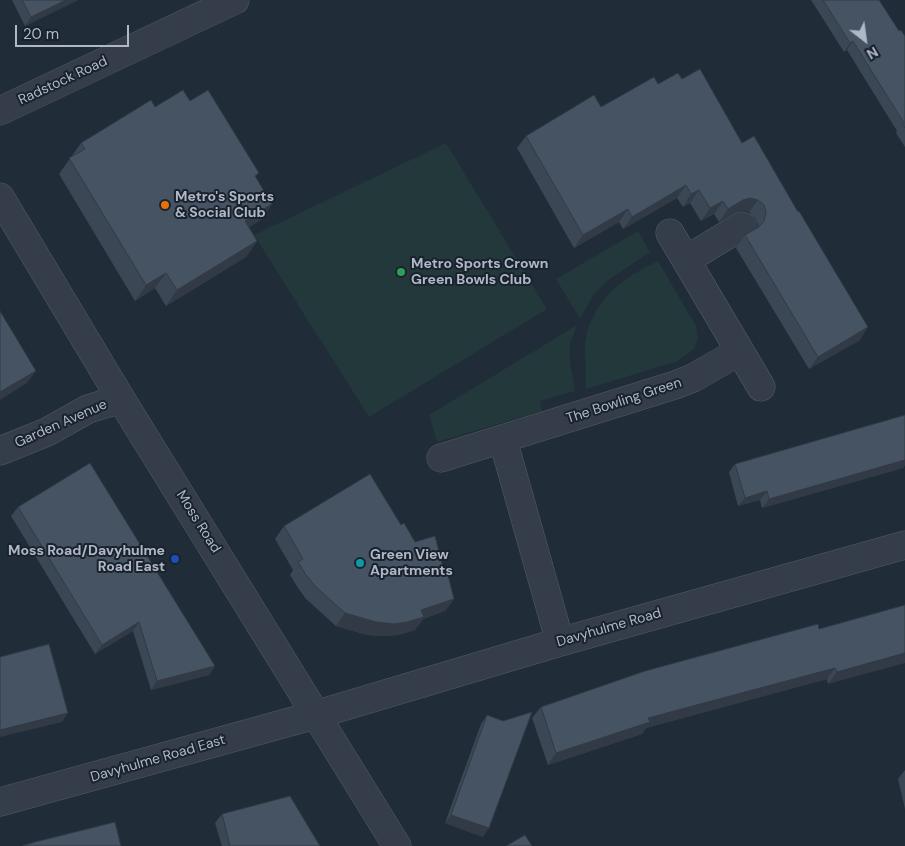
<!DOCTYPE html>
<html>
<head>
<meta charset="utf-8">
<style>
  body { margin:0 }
  #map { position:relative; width:905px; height:846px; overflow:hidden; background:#212c39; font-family:"DM Sans",sans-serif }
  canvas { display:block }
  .north { position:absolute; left:840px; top:15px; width:50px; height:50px; -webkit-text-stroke:4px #1a222e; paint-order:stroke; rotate:150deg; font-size:14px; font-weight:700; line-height:20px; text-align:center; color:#afb8c6 }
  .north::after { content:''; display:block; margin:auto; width:18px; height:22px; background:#afb8c6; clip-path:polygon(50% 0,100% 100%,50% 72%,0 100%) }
  .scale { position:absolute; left:15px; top:25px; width:114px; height:22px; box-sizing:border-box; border:2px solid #afb8c6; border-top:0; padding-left:6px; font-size:15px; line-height:18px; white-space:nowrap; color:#afb8c6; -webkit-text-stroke:4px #1a222e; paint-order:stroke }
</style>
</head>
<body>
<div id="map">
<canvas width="905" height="846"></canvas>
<div class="north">N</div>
<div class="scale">20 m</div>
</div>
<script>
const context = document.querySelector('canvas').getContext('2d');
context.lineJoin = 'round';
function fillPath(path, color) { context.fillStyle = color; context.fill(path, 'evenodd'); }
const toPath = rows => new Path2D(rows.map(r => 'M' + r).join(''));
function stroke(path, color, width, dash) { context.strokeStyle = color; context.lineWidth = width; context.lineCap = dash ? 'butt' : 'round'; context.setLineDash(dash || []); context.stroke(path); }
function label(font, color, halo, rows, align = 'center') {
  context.font = font + ' "DM Sans",sans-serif'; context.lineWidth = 4; context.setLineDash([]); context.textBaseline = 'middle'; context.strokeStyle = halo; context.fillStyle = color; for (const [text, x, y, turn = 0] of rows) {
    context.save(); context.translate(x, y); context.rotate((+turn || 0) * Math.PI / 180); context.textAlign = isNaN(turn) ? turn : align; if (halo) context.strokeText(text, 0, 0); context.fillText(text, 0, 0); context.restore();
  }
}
fillPath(toPath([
  [446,143,547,309,369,417,254,235],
  [638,231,650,252,610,279,594,294,580,319,556,279],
  [658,261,696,326,698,339,694,349,678,361,586,389,585,344,588,327,595,313,606,296,618,285,633,274],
  [577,325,570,344,570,361,575,391,540,401,542,411,437,442,429,415]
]), '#22383a');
const minor = toPath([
  [0,111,235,0],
  [0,197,121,399,397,846],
  [670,233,761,387],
  [686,260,742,226],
  [503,440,560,642],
  [0,451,47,432,88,409,121,399],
  [441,458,675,385,693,378,740,351],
  [0,802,315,715,560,642,905,545]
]);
stroke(minor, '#525b67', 29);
stroke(minor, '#343d49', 28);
fillPath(toPath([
  [12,0,78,0,25,26],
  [811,0,879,0,899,31,905,36,905,147,896,133,897,131,847,50,844,52],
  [682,79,742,143,860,340,809,369,736,248,745,235,757,228,758,225,755,218,749,212,741,210,734,213,719,222,714,214,701,221,690,203,683,207,677,198,623,229,619,222,574,248,517,148,526,136,658,84],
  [190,101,256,178,262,219,249,227,257,241,246,257,166,306,155,288,135,301,59,174,81,143,155,107],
  [905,415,905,465,903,468,762,508,760,500,738,506,729,472,735,464],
  [18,507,215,666,209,675,151,690,133,631,95,654,11,516],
  [401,525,415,542,454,599,445,611,423,619,415,630,398,635,385,636,367,635,336,626,306,599,298,588,290,575,293,570,275,539,284,526],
  [905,605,828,684,827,679,646,728,642,734,548,765,532,718,541,707],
  [487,715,483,837,445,823,481,724],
  [905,770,905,809,898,779],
  [222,814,320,846,222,846,215,823]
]), '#3c4755');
fillPath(toPath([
  [66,0,78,0,25,26,31,17],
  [853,41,847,50,844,52,850,43],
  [686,185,677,198,623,229,632,217],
  [699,190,690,203,683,207,691,194],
  [750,198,758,200,749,212,741,210,734,213,719,222,728,209,743,200],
  [723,201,714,214,701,221,710,208],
  [272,204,262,219,234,236,245,221],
  [628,209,619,222,574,248,583,235],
  [257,241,246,257,166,306,177,290],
  [166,273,155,288,135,301,146,285],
  [868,327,860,340,809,369,818,357],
  [36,371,27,383,0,400,0,392],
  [905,460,905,465,903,468,762,508,769,499],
  [767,491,760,500,738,506,745,498],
  [454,599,445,611,423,619,415,630,398,635,385,636,367,635,336,626,345,613,421,610],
  [139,622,133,631,95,654,102,645],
  [905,653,905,663,828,684,837,672],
  [215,666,209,675,151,690,157,681],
  [835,668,827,679,646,728,642,734,548,765,556,753,648,718],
  [68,713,62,722,0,737,0,730],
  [451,815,489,828,483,837,445,823]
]), '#313a45');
const building = toPath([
  [22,0,66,0,31,17,22,0],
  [823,0,879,0,899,31,901,30,905,36,905,128,902,124,904,123,853,41,850,43,823,0],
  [700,69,742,143,754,136,798,212,799,211,868,327,818,357,745,235,759,227,764,221,766,213,764,205,758,200,750,198,743,200,728,209,723,201,710,208,699,190,691,194,686,185,632,217,628,209,583,235,526,136,594,95,601,107,654,77,658,84,678,73,682,79,700,69],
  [183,90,190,101,208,90,259,173,255,176,272,204,245,221,257,241,177,290,166,273,146,285,69,158,85,149,81,143,151,100,155,107,183,90],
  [0,311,36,371,0,392,0,311],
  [905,415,905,460,769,499,767,491,745,498,735,464,905,415],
  [90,463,215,666,157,681,139,622,102,645,18,507,90,463],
  [370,474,401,525,404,523,415,542,435,536,444,571,447,571,454,599,421,610,424,617,407,622,394,624,376,622,345,613,315,586,306,575,298,562,303,559,284,526,370,474],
  [905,605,905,653,837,672,835,668,648,718,650,722,556,753,541,707,645,671,818,624,819,629,905,605],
  [49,644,68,713,0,730,0,657,49,644],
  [532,712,489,828,451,815,487,715,503,721,532,712],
  [290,796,320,846,230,846,222,814,290,796],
  [115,822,121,846,22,846,35,842,115,822],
  [525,835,532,846,506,846,525,835]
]);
fillPath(building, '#465363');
stroke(building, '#313a45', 1);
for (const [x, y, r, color] of [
  [165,205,5,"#e8710a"],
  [401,272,5,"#2e9e5b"],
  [175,559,5,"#1a4fb4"],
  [360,563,5,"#0f9aa8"]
]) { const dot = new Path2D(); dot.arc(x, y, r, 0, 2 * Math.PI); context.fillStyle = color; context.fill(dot); stroke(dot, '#1a222e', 2); }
label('14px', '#afb8c6', '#1a222e', [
  ["Radstock Road",63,81,-25],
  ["The Bowling Green",624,401,-18],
  ["Garden Avenue",61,424,-24],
  ["Moss Road",198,522,58],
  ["Davyhulme Road",609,628,-16],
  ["Davyhulme Road East",158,759,-16]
]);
label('bold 14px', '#afb8c6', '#1a222e', [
  ["Metro's Sports",175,197],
  ["& Social Club",175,213],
  ["Metro Sports Crown",411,264],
  ["Green Bowls Club",411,280],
  ["Moss Road/Davyhulme",165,551,"right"],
  ["Road East",165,567,"right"],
  ["Green View",370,555],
  ["Apartments",370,571]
], 'left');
</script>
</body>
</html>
